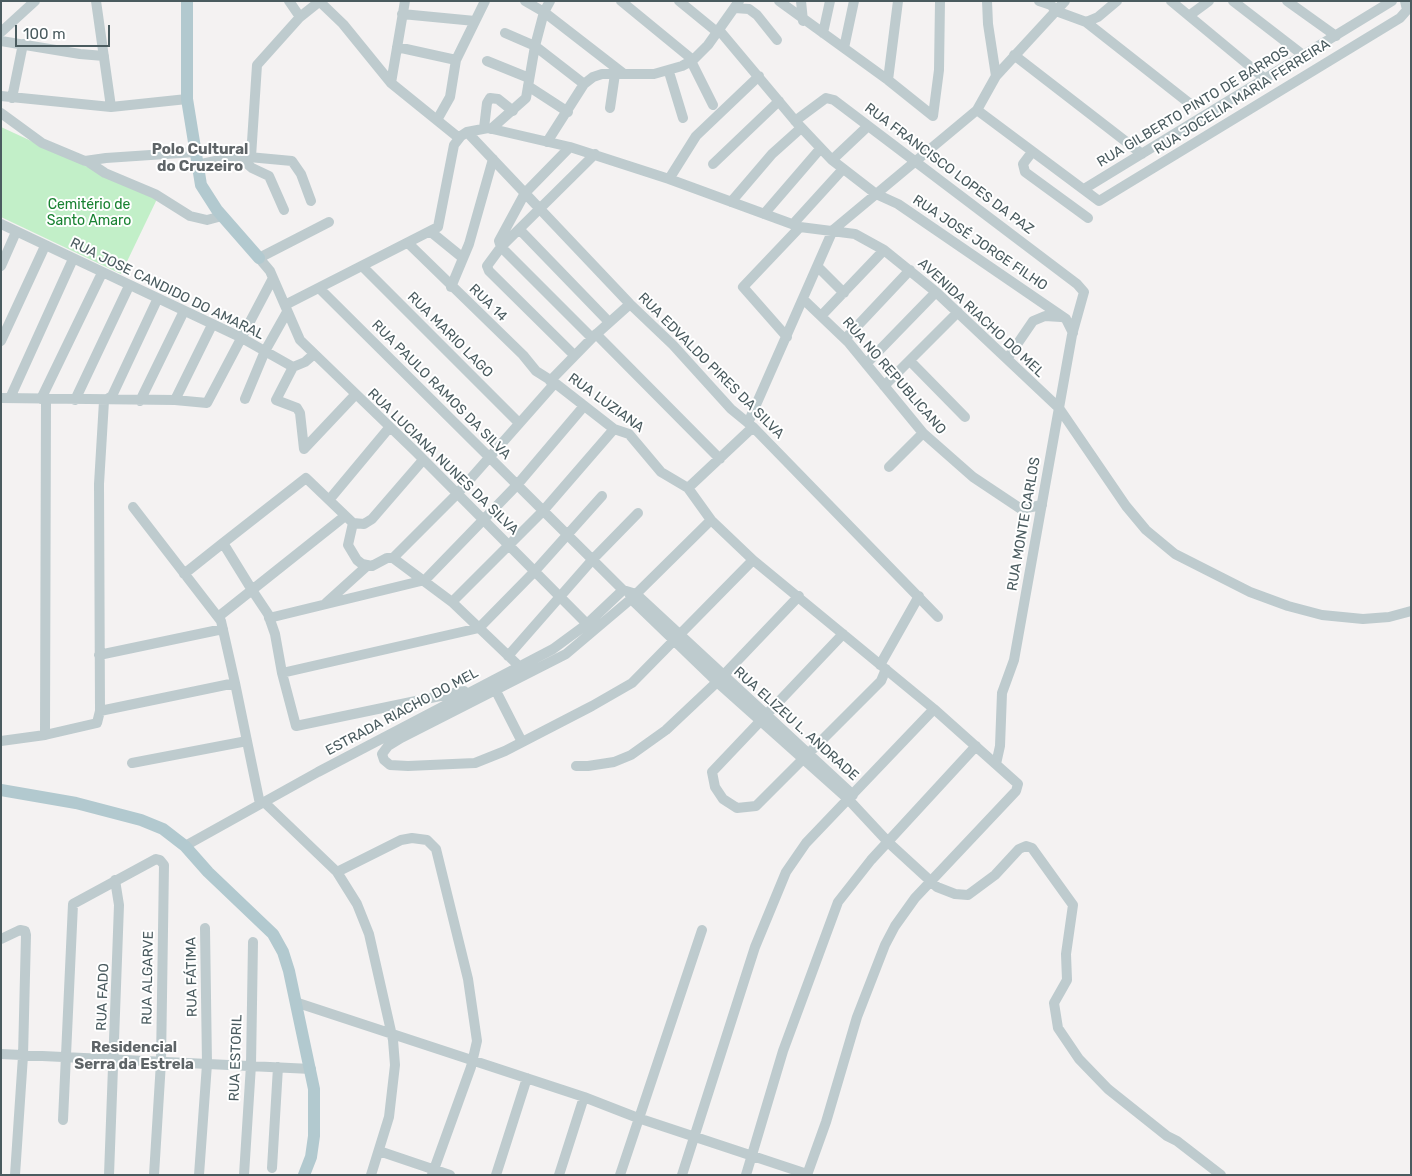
<!DOCTYPE html>
<html>
<head>
<meta charset="utf-8">
<style>
  body { margin:0 }
  #map { position:relative; width:1412px; height:1176px; overflow:hidden; background:#f4f2f2; font-family:Rubik,sans-serif }
  canvas { display:block }
  .frame { position:absolute; inset:0; border:2px solid #4a5b5f; pointer-events:none }
  .scale { position:absolute; left:15px; top:25px; width:95px; height:22px; box-sizing:border-box; border:2px solid #4a5b5f; border-top:0; padding-left:6px; font-size:15px; line-height:18px; white-space:nowrap; color:#4a5b5f; -webkit-text-stroke:4px #fff; paint-order:stroke }
</style>
</head>
<body>
<div id="map">
<canvas width="1412" height="1176"></canvas>
<div class="frame"></div>
<div class="scale">100 m</div>
</div>
<script>
const context = document.querySelector('canvas').getContext('2d');
context.lineJoin = 'round';
function fillPath(path, color) { context.fillStyle = color; context.fill(path, 'evenodd'); }
const toPath = rows => new Path2D(rows.map(r => 'M' + r).join(''));
function stroke(path, color, width, dash) { context.strokeStyle = color; context.lineWidth = width; context.lineCap = dash ? 'butt' : 'round'; context.setLineDash(dash || []); context.stroke(path); }
function label(font, color, halo, rows, align = 'center') {
  context.font = font + ' Rubik,sans-serif'; context.lineWidth = 4; context.setLineDash([]); context.textBaseline = 'middle'; context.strokeStyle = halo; context.fillStyle = color; for (const [text, x, y, turn = 0] of rows) {
    context.save(); context.translate(x, y); context.rotate((+turn || 0) * Math.PI / 180); context.textAlign = isNaN(turn) ? turn : align; if (halo) context.strokeText(text, 0, 0); context.fillText(text, 0, 0); context.restore();
  }
}
fillPath(toPath([
  [1,127,157,199,121,274,1,217]
]), '#c2efc8');
stroke(toPath([
  [96,1,111,107],
  [289,1,300,17],
  [319,1,343,24,391,83,459,138],
  [525,1,544,12,624,74],
  [621,1,693,60],
  [679,1,717,32],
  [779,1,888,80,933,116],
  [801,1,803,21],
  [1039,1,1051,5,1056,11,1086,22,1189,103],
  [1171,1,1264,78],
  [1233,1,1303,55],
  [1287,1,1336,36],
  [735,8,749,9,757,15,777,40],
  [402,14,475,21],
  [1190,15,1209,1],
  [1086,22,1098,17,1117,1],
  [719,30,797,123,832,160,876,194,898,204,1066,319,1073,333],
  [1,32,35,1],
  [505,33,535,46,584,84],
  [823,33,830,1],
  [1,41,80,54,104,56],
  [397,47,456,60],
  [844,48,854,1],
  [1014,55,1142,154],
  [487,61,529,78],
  [691,61,713,105],
  [669,72,683,118],
  [996,76,1065,1],
  [888,80,898,1],
  [391,83,405,1],
  [528,86,568,112],
  [1,96,111,107,187,99],
  [12,98,23,44],
  [610,108,615,74],
  [977,110,1099,201,1400,18,1407,10,1405,1],
  [1,113,42,143,85,161,106,158,195,152],
  [933,116,939,70,940,1],
  [437,120,450,97,456,60,485,1],
  [795,121,826,98,834,100,1077,284,1084,292,1072,335,1014,660,1002,693,1000,746,996,764],
  [484,128,487,103,490,98,498,99,513,111],
  [491,129,526,98,535,46,544,12,550,1],
  [467,132,630,304,673,345,731,409,753,427,938,617],
  [547,142,584,84,593,77,602,74,654,74,682,66,693,60,708,45,739,1],
  [570,147,525,193,499,241,501,247,592,338],
  [1032,152,1023,164,1025,172,1088,218],
  [238,156,252,168,269,176,284,210],
  [251,157,257,65,300,17,320,1],
  [832,160,868,126],
  [87,161,105,173,155,194,190,216,207,220,222,216],
  [713,164,779,101],
  [197,165,238,156,292,161,301,174,311,201],
  [669,179,696,136,759,76],
  [1084,189,1392,1],
  [731,202,772,154,801,128],
  [764,214,820,149],
  [329,222,259,258,270,271,300,340,416,452,593,630],
  [1,224,240,337,293,367],
  [793,224,843,169],
  [520,230,609,322],
  [431,232,463,258],
  [409,244,523,355,536,371,555,383,614,429,629,434,661,472,688,488,711,520,753,560,934,709,1018,784,1016,791,915,898,895,926,885,945,857,1017,826,1122,807,1175],
  [1,266,16,232],
  [362,266,519,423],
  [818,267,844,293],
  [451,287,469,244,493,159],
  [320,289,623,590,636,594,853,795],
  [803,299,849,343,923,433,973,477,1021,509,1042,505],
  [285,305,438,227,454,145,461,136,467,132,488,128,570,147,669,179,800,227,855,234,884,250,936,292,1059,408,1126,506,1146,530,1175,554,1250,592,1288,606,1322,615,1363,619,1389,617,1411,611],
  [822,315,884,250],
  [596,334,720,459],
  [787,337,743,287,800,227],
  [845,339,910,270],
  [1,341,45,246],
  [574,355,489,271,487,266,501,247,595,154],
  [1007,359,1033,321,1045,316,1061,317],
  [910,361,965,417],
  [866,364,936,292],
  [293,367,276,400,297,408,300,413,304,449,355,395],
  [293,367,305,362,313,355],
  [550,381,592,338,630,304],
  [884,386,958,312],
  [1,398,175,400,207,403,273,278],
  [10,398,73,259],
  [41,399,102,273],
  [245,399,265,351,287,312],
  [75,400,129,286],
  [175,400,212,325],
  [104,401,112,396,157,300],
  [140,401,184,311],
  [748,423,833,230,977,110,996,76,988,24,987,1],
  [889,467,923,433],
  [688,488,753,427],
  [329,500,389,428],
  [133,507,221,621,235,683],
  [345,516,252,590,268,614,275,634,282,673,296,726,464,691],
  [711,520,631,599,566,654,401,738,388,746,382,754,384,760,390,765,408,766,475,763,505,751,592,706,632,683,753,560],
  [353,523,364,524,372,519,423,460],
  [393,558,457,494,555,383],
  [184,574,223,543],
  [629,592,631,599,717,682,848,799,889,843,937,887,955,894,968,895,995,875,1019,849,1026,846,1032,848,1073,905,1066,954,1067,980,1054,1003,1058,1028,1079,1059,1108,1089,1167,1136,1177,1141,1221,1175],
  [452,602,543,511,614,429],
  [326,603,368,565],
  [218,617,252,590,223,543,306,478,353,523,348,545,357,560,362,564,372,566,387,558,393,558,452,602,520,667],
  [269,618,425,580,517,485,584,406],
  [843,634,712,772,715,787,723,799,737,808,756,806,881,681,886,669],
  [99,655,223,629],
  [508,656,593,559,638,513],
  [880,665,919,596],
  [282,673,479,628,534,572,602,496],
  [495,689,522,742],
  [100,711,235,683,260,804],
  [45,735,97,723,100,711,99,484,104,401],
  [1,741,45,735,46,399],
  [132,763,247,741],
  [576,766,588,766,614,762,631,755,666,730,717,682,799,596],
  [264,802,337,872,357,904,369,934,393,1040,395,1065,389,1117,371,1175],
  [185,846,318,772,553,649,587,624,623,590],
  [337,872,401,840,412,838,427,840,436,849,468,979,477,1041,471,1067,432,1175],
  [1,939,20,930,25,931,26,935,23,1056,15,1175],
  [295,1002,584,1097,638,1118,807,1174],
  [1,1054,311,1069],
  [63,1120,73,904,156,859,160,860,164,865,161,1062,154,1175],
  [379,1151,450,1175],
  [272,1168,278,1067],
  [109,1175,119,905,115,880],
  [199,1175,207,1064,205,928],
  [244,1175,251,1065,253,942],
  [496,1175,527,1078],
  [559,1175,584,1097],
  [620,1175,702,930],
  [682,1175,755,947,786,872,806,843,934,709],
  [746,1175,783,1051,838,902,871,860,976,746]
]), '#becbce', 10);
stroke(toPath([
  [187,1,187,99,201,185,217,210,259,258],
  [1,790,76,803,141,820,163,829,185,846,208,872,273,934,283,952,289,971,314,1089,314,1136,311,1157,304,1175]
]), '#b2c9cf', 12);
label('14px', '#4a5b5f', '#fff', [
  ["RUA JOCELIA MARIA FERREIRA",1242,97,-32],
  ["RUA GILBERTO PINTO DE BARROS",1193,107,-31],
  ["RUA FRANCISCO LOPES DA PAZ",949,169,37],
  ["RUA JOSÉ JORGE FILHO",980,243,34],
  ["RUA JOSE CANDIDO DO AMARAL",167,289,26],
  ["RUA 14",488,303,44],
  ["AVENIDA RIACHO DO MEL",981,318,43],
  ["RUA MARIO LAGO",450,335,45],
  ["RUA EDVALDO PIRES DA SILVA",711,366,45],
  ["RUA NO REPUBLICANO",894,376,49],
  ["RUA PAULO RAMOS DA SILVA",441,390,45],
  ["RUA LUZIANA",606,403,36],
  ["RUA LUCIANA NUNES DA SILVA",443,462,44],
  ["RUA MONTE CARLOS",1024,524,-80],
  ["ESTRADA RIACHO DO MEL",402,712,-28],
  ["RUA ELIZEU L. ANDRADE",796,724,42],
  ["RUA FÁTIMA",192,977,-91],
  ["RUA ALGARVE",148,978,-89],
  ["RUA FADO",103,997,-88],
  ["RUA ESTORIL",236,1058,-88]
]);
label('14px', '#198232', '#fff', [
  ["Cemitério de",89,205],
  ["Santo Amaro",89,221]
]);
label('bold 15px', '#5e6467', '#fff', [
  ["Polo Cultural",200,150],
  ["do Cruzeiro",200,167],
  ["Residencial",134,1048],
  ["Serra da Estrela",134,1065]
]);
</script>
</body>
</html>
